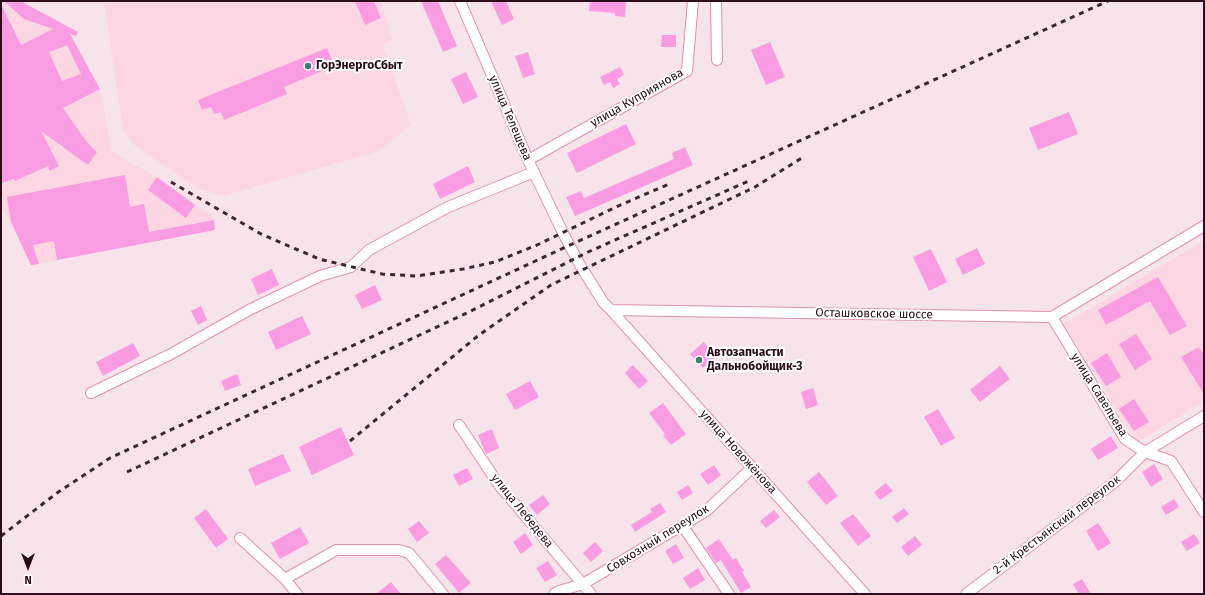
<!DOCTYPE html>
<html>
<head>
<meta charset="utf-8">
<style>
  body { margin:0 }
  #map { position:relative; width:1205px; height:595px; overflow:hidden; background:#f6e4ea; font-family:"Fira Sans",sans-serif }
  canvas { display:block }
  .frame { position:absolute; inset:0; border:2px solid #2a0d19; pointer-events:none }
  .north { position:absolute; left:8px; top:547px; width:40px; height:40px; -webkit-text-stroke:3px #fff; paint-order:stroke; rotate:180deg; font-size:11px; font-weight:700; line-height:16px; text-align:center; color:#2a0d19 }
  .north::after { content:''; display:block; margin:auto; width:14px; height:18px; background:#2a0d19; clip-path:polygon(50% 0,100% 100%,50% 72%,0 100%) }
</style>
</head>
<body>
<div id="map">
<canvas width="1205" height="595"></canvas>
<div class="frame"></div>
<div class="north">N</div>
</div>
<script>
const context = document.querySelector('canvas').getContext('2d');
context.lineJoin = 'round';
function fillPath(path, color) { context.fillStyle = color; context.fill(path, 'evenodd'); }
const toPath = rows => new Path2D(rows.map(r => 'M' + r).join(''));
function stroke(path, color, width, dash) { context.strokeStyle = color; context.lineWidth = width; context.lineCap = dash ? 'butt' : 'round'; context.setLineDash(dash || []); context.stroke(path); }
function label(font, color, halo, rows, align = 'center') {
  context.font = font + ' "Fira Sans",sans-serif'; context.lineWidth = 4; context.setLineDash([]); context.textBaseline = 'middle'; context.strokeStyle = halo; context.fillStyle = color; for (const [text, x, y, turn = 0] of rows) {
    context.save(); context.translate(x, y); context.rotate((+turn || 0) * Math.PI / 180); context.textAlign = isNaN(turn) ? turn : align; if (halo) context.strokeText(text, 0, 0); context.fillText(text, 0, 0); context.restore();
  }
}
fillPath(toPath([
  [1,1,23,1,24,3,66,26,100,89,112,152,157,177,214,217,215,230,31,265,14,228,1,206],
  [104,1,381,1,392,40,383,45,411,125,379,151,223,196,199,189,134,145,123,130],
  [1204,240,1204,401,1137,442,1064,324]
]), '#fcd6e3');
fillPath(toPath([
  [4,1,23,1,24,3,78,32,76,36,70,34,100,89,63,108,86,141,97,152,88,165,41,131,59,166,50,171,48,166,15,181,14,179,1,183,1,4,21,45,53,29,24,19],
  [67,45,81,74,62,81,49,52],
  [355,1,374,1,381,18,365,25],
  [421,1,438,1,457,46,443,52],
  [491,1,506,1,514,19,502,25],
  [590,1,626,1,625,17,615,16,615,13,589,11],
  [662,35,676,35,676,47,661,47],
  [770,42,785,77,766,85,751,50],
  [327,48,334,66,284,87,287,94,224,120,221,112,214,114,211,107,202,110,198,100],
  [528,52,535,74,523,78,515,56],
  [620,67,624,75,617,79,620,84,613,88,610,82,604,85,600,77],
  [466,72,478,97,463,104,451,79],
  [1069,112,1078,134,1038,150,1029,128],
  [626,124,636,144,577,173,567,153],
  [685,147,693,165,575,216,566,197,581,191,584,198,674,159,672,153],
  [468,166,475,182,440,199,433,184],
  [125,175,130,207,144,204,149,232,214,220,215,230,57,260,54,241,33,245,39,264,31,265,11,222,7,197],
  [157,177,195,205,186,218,148,190],
  [977,248,985,264,963,275,955,259],
  [931,249,947,282,929,291,913,257],
  [272,269,279,285,258,295,251,279],
  [1158,277,1187,326,1170,335,1150,301,1106,325,1098,310],
  [375,285,382,300,362,309,355,295],
  [201,306,207,320,198,325,191,311],
  [302,316,311,334,276,350,268,332],
  [1136,334,1152,359,1135,370,1119,344],
  [704,342,716,356,703,368,690,354],
  [133,343,140,356,103,376,96,362],
  [1199,347,1204,355,1204,394,1181,357],
  [1107,353,1121,377,1106,386,1091,363],
  [633,365,648,381,639,389,625,373],
  [1000,366,1010,379,980,402,970,390],
  [237,374,241,385,225,391,221,381],
  [530,381,539,397,515,410,506,394],
  [813,388,818,405,806,409,801,392],
  [1134,399,1149,422,1134,431,1119,409],
  [663,403,686,434,671,445,663,435,665,434,649,413],
  [938,409,955,438,941,446,924,417],
  [341,427,354,455,312,475,299,447],
  [492,429,499,448,486,454,478,435],
  [1111,436,1118,448,1098,460,1091,449],
  [283,454,291,471,255,486,248,469],
  [1154,464,1163,479,1151,487,1142,472],
  [714,465,721,475,708,485,700,474],
  [467,468,473,479,459,486,453,475],
  [819,472,838,496,826,505,807,482],
  [886,483,893,491,880,500,874,492],
  [688,485,693,493,682,500,677,492],
  [543,495,550,504,537,515,529,505],
  [1174,499,1179,507,1166,515,1161,507],
  [660,503,666,512,635,532,631,525,652,512,650,509],
  [904,508,909,514,897,523,892,517],
  [206,509,228,539,216,548,194,518],
  [774,510,780,517,766,528,760,521],
  [853,514,871,536,858,546,840,523],
  [419,521,429,533,417,542,408,529],
  [1098,523,1111,543,1098,551,1086,531],
  [300,527,309,543,280,559,271,543],
  [525,533,533,545,521,554,513,542],
  [1194,534,1200,543,1187,551,1181,542],
  [915,536,922,545,908,556,901,547],
  [719,539,733,560,736,558,744,571,742,572,751,587,741,593,721,560,716,563,706,548],
  [595,542,603,551,591,562,583,553],
  [676,544,684,558,673,564,665,551],
  [446,555,471,583,459,593,435,564],
  [548,561,557,575,545,582,536,568],
  [698,568,705,580,690,589,683,578],
  [1082,579,1091,594,1079,594,1073,584],
  [391,582,401,594,376,594]
]), '#f99ce3');
const minor = toPath([
  [460,1,528,160,563,233,580,265,603,302,611,310,1052,317,1204,226],
  [716,1,717,60],
  [528,160,687,71,693,1],
  [611,310,865,594],
  [1052,317,1125,439,1145,452,1171,461,1204,512],
  [91,393,169,355,251,309,320,276,351,267,369,250,448,207,534,172],
  [459,425,499,485,591,594],
  [682,525,729,594],
  [240,538,285,579,336,550,399,550,409,553,443,594],
  [285,579,297,594],
  [554,594,559,591,583,584,706,511,752,468],
  [966,594,1115,482,1145,452,1204,416]
]);
stroke(minor, '#e090ae', 12);
stroke(minor, '#fff', 10);
stroke(toPath([
  [171,182,261,234,319,259,382,274,416,276,463,269,495,262,537,245,616,207,669,184],
  [350,441,479,335,551,285,755,187,805,156],
  [127,472,471,311,588,252,751,180],
  [1,536,57,493,110,458,570,245,1108,1]
]), '#412531', 3, [5, 5]);
for (const [x, y, r, color] of [
  [308,66,4,"#3b7c6d"],
  [699,360,4,"#3b7c6d"]
]) { const dot = new Path2D(); dot.arc(x, y, r, 0, 2 * Math.PI); context.fillStyle = color; context.fill(dot); stroke(dot, '#fff', 1.5); }
label('bold 12px', '#2a0d19', '#fff', [
  ["ГорЭнергоСбыт",316,66],
  ["Автозапчасти",707,353],
  ["Дальнобойщик-3",707,367]
], 'left');
label('12px', '#2a0d19', '#fff', [
  ["улица Куприянова",637,98,-30],
  ["улица Телешева",510,118,67],
  ["Осташковское шоссе",874,314,1],
  ["улица Савельева",1099,395,58],
  ["улица Новожёнова",738,452,48],
  ["улица Лебедева",522,511,51],
  ["2-й Крестьянский переулок",1057,525,-37],
  ["Совхозный переулок",658,539,-32]
]);
</script>
</body>
</html>
